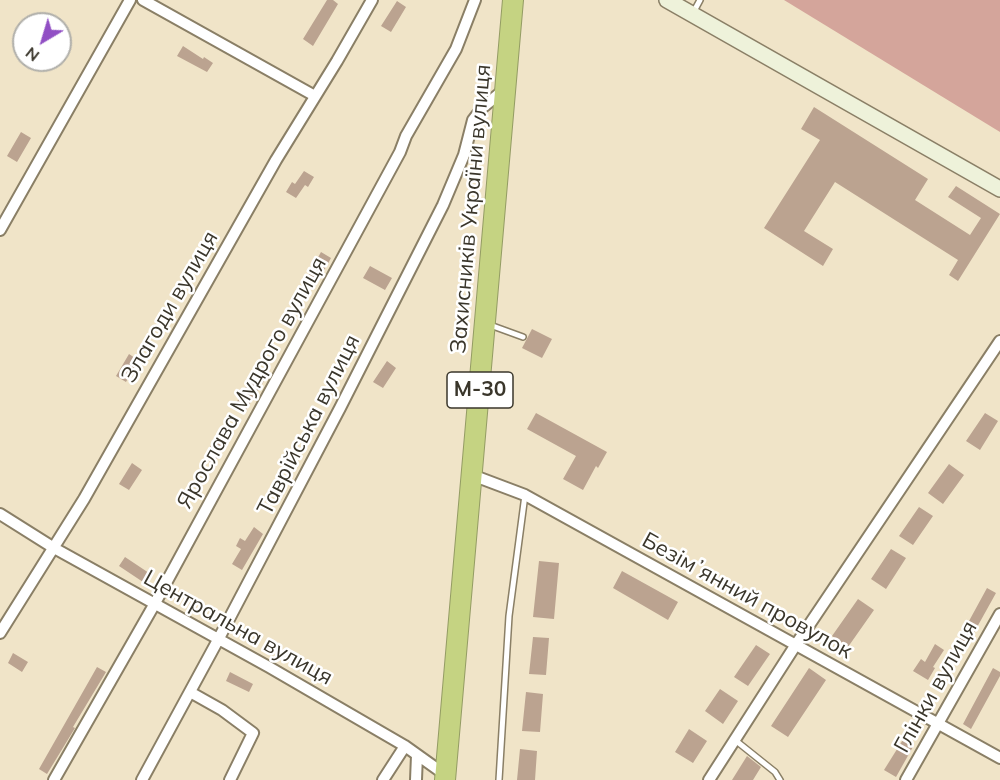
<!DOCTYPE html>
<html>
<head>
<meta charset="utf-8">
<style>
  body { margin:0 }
  #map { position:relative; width:1000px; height:780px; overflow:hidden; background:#f0e4c8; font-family:Mulish,sans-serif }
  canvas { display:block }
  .north { position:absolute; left:12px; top:12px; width:60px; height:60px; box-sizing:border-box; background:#fff; border:2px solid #b0afaa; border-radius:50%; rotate:218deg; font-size:16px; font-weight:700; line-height:24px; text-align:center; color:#3a362b }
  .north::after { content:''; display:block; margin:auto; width:21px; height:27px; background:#914fc4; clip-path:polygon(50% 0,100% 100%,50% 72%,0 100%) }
</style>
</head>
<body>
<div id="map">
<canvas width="1000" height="780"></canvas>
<div class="north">N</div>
</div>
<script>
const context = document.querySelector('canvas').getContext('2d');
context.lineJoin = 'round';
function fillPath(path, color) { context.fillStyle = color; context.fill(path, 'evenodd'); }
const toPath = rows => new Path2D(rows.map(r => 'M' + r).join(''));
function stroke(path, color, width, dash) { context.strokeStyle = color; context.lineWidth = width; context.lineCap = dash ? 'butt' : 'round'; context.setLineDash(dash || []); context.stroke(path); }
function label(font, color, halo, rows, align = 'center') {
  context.font = font + ' Mulish,sans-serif'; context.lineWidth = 5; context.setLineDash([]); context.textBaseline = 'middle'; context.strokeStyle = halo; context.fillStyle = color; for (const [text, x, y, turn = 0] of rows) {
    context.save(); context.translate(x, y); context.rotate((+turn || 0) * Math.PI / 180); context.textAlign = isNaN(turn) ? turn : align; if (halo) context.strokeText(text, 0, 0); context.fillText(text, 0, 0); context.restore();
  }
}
fillPath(toPath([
  [784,0,1000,0,1000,132]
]), '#d4a59b');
fillPath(toPath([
  [327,0,333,0,338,4,313,46,303,39],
  [397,1,406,7,391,32,381,26],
  [183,46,203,59,204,57,213,63,207,72,177,56],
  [814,107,928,179,915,200,970,235,981,218,948,197,956,186,1000,214,958,281,949,275,958,260,835,182,804,231,833,249,823,266,764,228,820,140,801,129],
  [21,132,31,138,17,162,7,156],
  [304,171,314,177,308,187,305,185,296,198,286,192,292,182,295,184],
  [321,252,331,258,315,287,305,281],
  [370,266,392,278,385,290,363,278],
  [532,329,552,339,542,358,522,348],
  [129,354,138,360,126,382,116,376],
  [387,361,396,368,383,388,373,382],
  [254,374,264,381,246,410,236,403],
  [536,413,607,452,598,468,596,466,583,490,563,479,576,456,527,429],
  [985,413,998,421,980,450,966,441],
  [220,429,230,436,214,464,204,458],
  [132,463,142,470,129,490,119,484],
  [949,464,964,475,943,504,928,493],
  [919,507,933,516,913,545,899,536],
  [254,527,263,534,242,570,232,564,241,549,236,546,240,538,245,541],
  [891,549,906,558,886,589,871,579],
  [125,557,152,575,146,584,119,566],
  [539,561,559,563,554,619,533,617],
  [622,571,678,602,668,620,613,588],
  [987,588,996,593,966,647,957,643],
  [858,599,874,610,848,647,832,636],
  [533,637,549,638,546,675,529,674],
  [935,644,944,650,933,667,935,668,928,680,913,671,921,659,925,662],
  [756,645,770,654,748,686,734,677],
  [13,653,28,662,22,672,8,663],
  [97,667,106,672,73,727,75,728,47,774,39,769],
  [809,668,826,680,788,737,771,726],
  [993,668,1000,672,1000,676,971,729,963,724],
  [230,672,253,684,249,692,226,681],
  [720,689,738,701,723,724,705,711],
  [526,692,543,694,540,732,522,731],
  [689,729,707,741,693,763,675,752],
  [904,738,914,745,896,777,884,770],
  [520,749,537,751,535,780,517,780],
  [747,756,761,767,753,780,732,780]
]), '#bba390');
const lane = toPath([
  [693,13,700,0],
  [490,325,523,337],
  [735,740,775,772,780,780],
  [499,780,509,616,525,495]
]);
const street = toPath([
  [143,0,315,96],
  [0,230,130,0],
  [472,475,525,495,1000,758],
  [0,514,54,548,269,667,405,746,447,776],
  [0,633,84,499,276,160,337,61,372,0],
  [190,692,222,710,253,733,230,780],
  [54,780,154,605,400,152,406,136,456,49,475,0],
  [142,780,218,640,340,408,443,205,464,155,473,120,483,107,504,90],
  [383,780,405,746],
  [416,780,417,755],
  [709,780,795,646,1000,341],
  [906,780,1000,614]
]);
const secondary = toPath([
  [667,0,1000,189]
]);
const highway = toPath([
  [445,780,513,0]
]);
stroke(lane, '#8a7f66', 8);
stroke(street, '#8a7f66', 14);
stroke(secondary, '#8a7f66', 18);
stroke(highway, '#949c64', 22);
stroke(lane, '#fff', 5);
stroke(street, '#fff', 10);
stroke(secondary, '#eef2da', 15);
stroke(highway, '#c5d382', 20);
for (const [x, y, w] of [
  [480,390,66]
]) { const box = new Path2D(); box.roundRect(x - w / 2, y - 18, w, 36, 4.5); context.fillStyle = '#fff'; context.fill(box); stroke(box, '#3a362b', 1.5); }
label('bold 21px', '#3a362b', null, [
  ["М-30",480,390]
]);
label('22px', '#3a362b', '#fff', [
  ["Захисників України вулиця",471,209,-85],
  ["Злагоди вулиця",170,307,-60],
  ["Ярослава Мудрого вулиця",252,383,-61],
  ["Таврійська вулиця",309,425,-63],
  ["Безімʼянний провулок",747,596,29],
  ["Центральна вулиця",238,628,29],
  ["Глінки вулиця",936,687,-61]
]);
</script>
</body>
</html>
